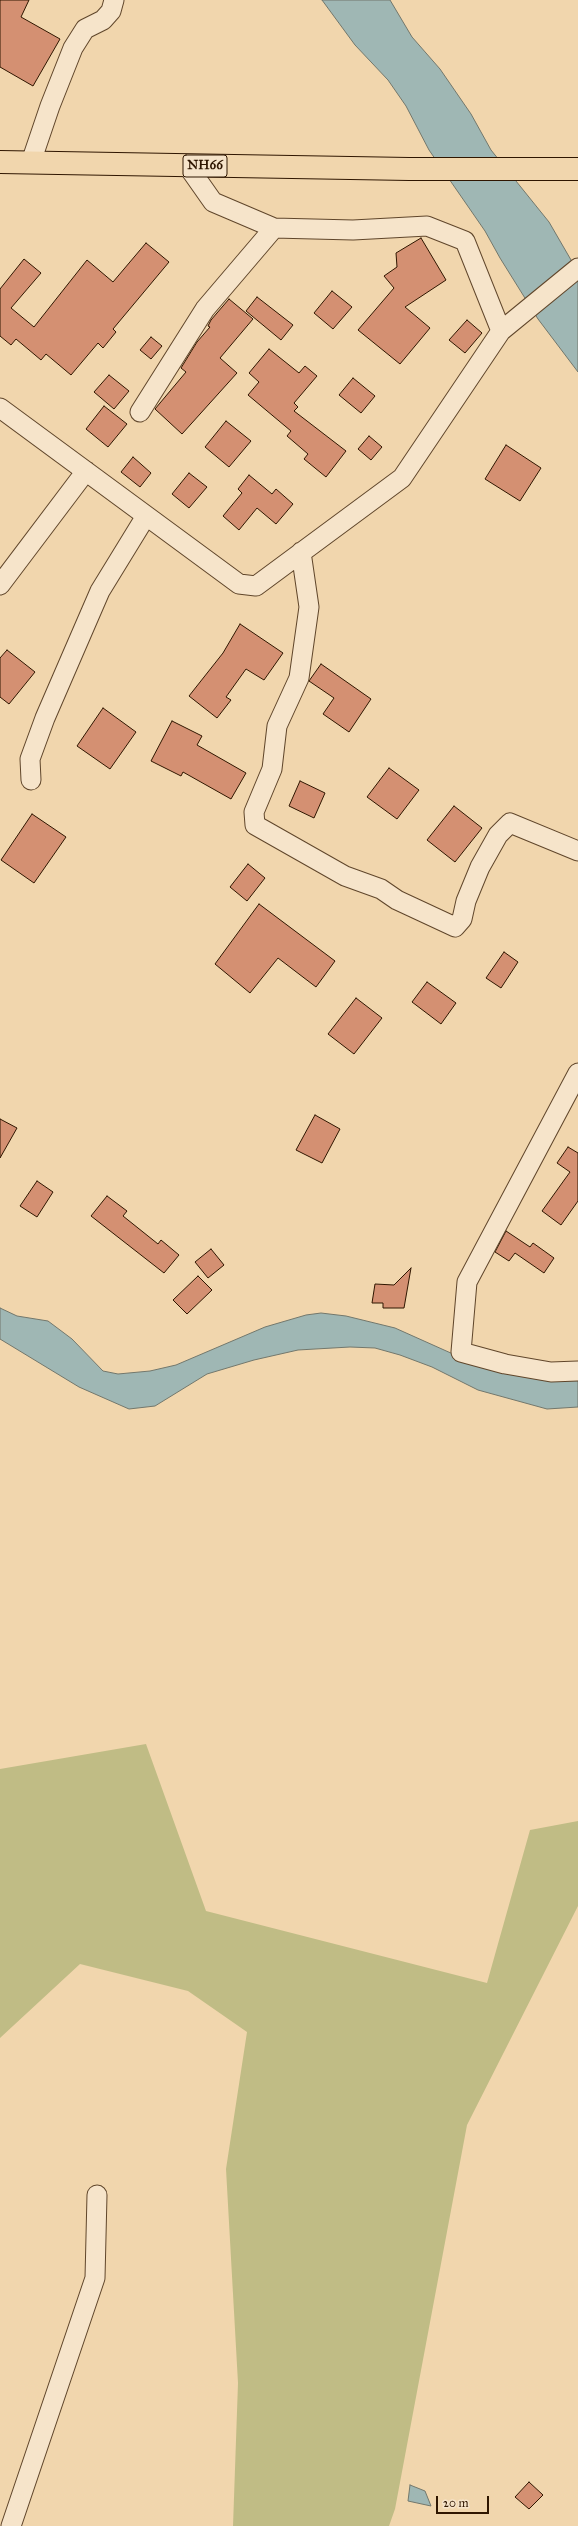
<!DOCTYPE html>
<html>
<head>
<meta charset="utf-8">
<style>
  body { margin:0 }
  #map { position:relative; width:578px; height:2526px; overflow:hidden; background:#f1d6ad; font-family:"IM FELL Great Primer",serif }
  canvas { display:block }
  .scale { position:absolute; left:436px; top:2496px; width:53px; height:18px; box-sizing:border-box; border:2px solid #2f1600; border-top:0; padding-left:5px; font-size:12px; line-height:14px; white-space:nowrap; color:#2f1600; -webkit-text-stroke:3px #f6e4ca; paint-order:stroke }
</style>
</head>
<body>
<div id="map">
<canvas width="578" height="2526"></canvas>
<div class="scale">20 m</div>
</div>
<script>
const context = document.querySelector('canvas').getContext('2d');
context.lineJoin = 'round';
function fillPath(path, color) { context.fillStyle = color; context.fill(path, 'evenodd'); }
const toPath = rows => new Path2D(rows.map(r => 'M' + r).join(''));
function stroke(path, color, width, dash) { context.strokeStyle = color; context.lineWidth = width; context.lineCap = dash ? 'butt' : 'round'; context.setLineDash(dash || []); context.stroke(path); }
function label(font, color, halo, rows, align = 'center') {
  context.font = font + ' "IM FELL Great Primer",serif'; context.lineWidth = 4; context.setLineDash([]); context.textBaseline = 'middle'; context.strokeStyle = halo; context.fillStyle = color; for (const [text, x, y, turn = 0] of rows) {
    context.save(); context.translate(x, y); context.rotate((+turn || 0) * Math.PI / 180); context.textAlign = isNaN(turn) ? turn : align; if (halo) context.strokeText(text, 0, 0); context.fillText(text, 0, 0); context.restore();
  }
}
fillPath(toPath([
  [146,1744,206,1911,487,1983,530,1830,578,1821,578,1906,467,2125,395,2509,389,2526,233,2526,238,2383,226,2169,247,2032,188,1991,80,1964,0,2038,0,1769]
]), '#c0bc85');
const water = toPath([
  [322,0,390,0,412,37,440,69,471,114,491,150,549,222,578,272,578,372,538,319,500,258,485,231,429,150,406,106,388,80,355,45,322,0],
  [0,1308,17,1316,48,1321,72,1339,103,1371,118,1374,150,1371,176,1365,265,1327,306,1315,321,1313,346,1316,395,1328,453,1354,578,1379,578,1407,547,1409,478,1390,432,1367,400,1355,375,1348,350,1347,298,1350,254,1360,207,1374,155,1406,129,1409,79,1387,0,1339,0,1308],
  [410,2485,425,2491,431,2506,408,2501,410,2485]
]);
fillPath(water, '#9fb7b4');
stroke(water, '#72776c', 1);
const building = toPath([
  [0,0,29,0,21,17,60,39,33,86,0,67,0,0],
  [421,238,446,280,405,307,430,328,400,364,358,330,394,288,384,276,397,267,396,253,421,238],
  [146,243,169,262,113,329,116,332,103,348,98,343,71,375,46,354,41,360,16,339,11,345,0,336,0,289,24,259,41,273,11,308,34,327,87,260,113,282,146,243],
  [332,291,352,307,333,329,314,313,332,291],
  [257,297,293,325,281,340,246,311,257,297],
  [229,299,253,319,220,358,237,373,182,434,155,409,186,372,181,368,197,342,210,327,208,326,211,320,229,299],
  [467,320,482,333,465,353,449,340,467,320],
  [151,337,162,346,151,359,140,350,151,337],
  [269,349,299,373,305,366,317,376,294,403,298,407,294,411,346,451,326,477,304,459,308,454,287,436,291,431,248,395,259,382,249,373,269,349],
  [109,375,129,391,114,409,94,392,109,375],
  [353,378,375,396,361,413,339,395,353,378],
  [104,406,127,424,108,447,86,429,104,406],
  [226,421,251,441,229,467,205,447,226,421],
  [369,436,382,447,371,460,358,449,369,436],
  [506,445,541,468,520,501,485,479,506,445],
  [133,457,151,473,140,487,121,472,133,457],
  [189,473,207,487,189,508,172,494,189,473],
  [249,475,272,494,276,489,293,504,276,524,257,508,239,530,223,516,242,493,238,489,249,475],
  [240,624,283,653,264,680,246,669,226,697,231,700,217,718,189,696,223,653,240,624],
  [7,650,35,672,9,704,0,697,0,658,7,650],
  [321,664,371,699,349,732,323,714,334,698,309,681,321,664],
  [103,708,136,732,110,769,77,746,103,708],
  [172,721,202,736,197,745,246,773,231,799,183,772,181,776,151,761,172,721],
  [389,768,419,790,397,819,367,797,389,768],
  [300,781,325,793,314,818,289,806,300,781],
  [454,806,482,828,455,862,427,840,454,806],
  [32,814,66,837,34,883,1,860,32,814],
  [248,864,265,878,247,901,230,887,248,864],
  [259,904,335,961,316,987,278,958,250,993,215,964,259,904],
  [504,952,518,962,501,988,486,978,504,952],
  [427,982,456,1003,441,1024,412,1002,427,982],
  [356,998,382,1018,354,1054,328,1034,356,998],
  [315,1115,340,1129,322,1163,296,1150,315,1115],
  [0,1119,17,1128,0,1158,0,1119],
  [568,1147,578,1153,578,1201,561,1225,542,1211,570,1172,557,1163,568,1147],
  [37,1181,53,1192,37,1217,20,1206,37,1181],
  [107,1196,127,1211,123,1216,158,1244,161,1240,179,1255,164,1273,91,1216,107,1196],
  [506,1231,530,1247,533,1243,554,1258,544,1273,515,1253,509,1261,495,1252,506,1231],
  [211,1249,224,1265,208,1278,195,1262,211,1249],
  [411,1268,404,1308,383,1308,383,1303,372,1303,375,1284,394,1285,411,1268],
  [198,1276,212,1290,187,1314,173,1300,198,1276],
  [529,2482,543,2495,529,2509,515,2497,529,2482]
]);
fillPath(building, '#d49072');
stroke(building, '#2f1600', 1);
const minor = toPath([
  [31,162,50,106,73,48,85,29,103,20,111,11,114,0],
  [187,165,213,202,274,228,353,230,427,226,465,241,501,331],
  [0,408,239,584,256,586,402,478,501,331,578,268],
  [140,412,205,309,274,228],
  [301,552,309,607,299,678,277,726,272,769,254,812,255,825,345,876,381,889,397,900,455,927,462,919,466,901,480,867,498,835,510,823,578,851],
  [0,585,86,471],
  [31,780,30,759,45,718,100,591,146,516],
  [578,1073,467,1282,461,1352,505,1364,551,1372,578,1371],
  [11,2526,95,2278,97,2195]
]);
const trunk = toPath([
  [0,162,409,169,578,169]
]);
stroke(minor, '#60462b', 21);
stroke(trunk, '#2f1600', 24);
stroke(minor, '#f6e4ca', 19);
stroke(trunk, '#f1d6ad', 22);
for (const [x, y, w] of [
  [205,166,44]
]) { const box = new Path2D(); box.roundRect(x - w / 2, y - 11, w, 22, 3); context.fillStyle = '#f6e4ca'; context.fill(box); stroke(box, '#2f1600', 1); }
label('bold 13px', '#2f1600', null, [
  ["NH66",205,166]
]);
</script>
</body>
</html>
